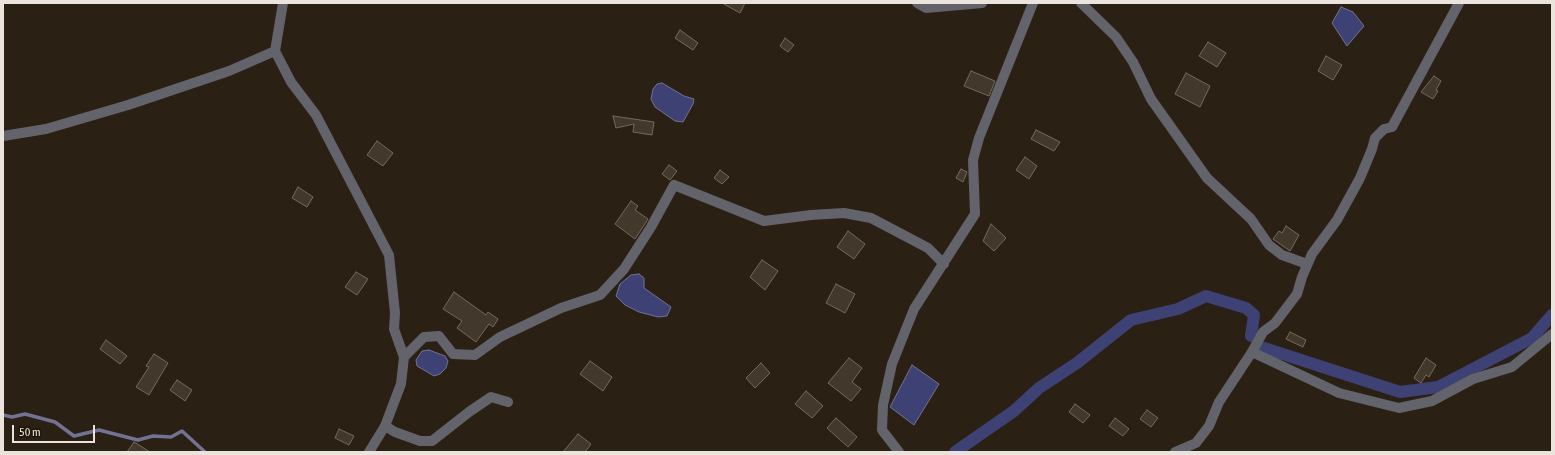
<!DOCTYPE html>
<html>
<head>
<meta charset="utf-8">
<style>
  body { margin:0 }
  #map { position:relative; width:1555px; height:455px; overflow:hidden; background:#2a2014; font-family:"Asap Condensed",sans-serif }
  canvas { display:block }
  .frame { position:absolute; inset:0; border:4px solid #ebe4dc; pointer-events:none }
  .scale { position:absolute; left:12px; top:425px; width:83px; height:18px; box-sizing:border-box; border:2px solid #ebe4dc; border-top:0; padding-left:5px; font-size:12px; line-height:14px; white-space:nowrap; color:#ebe4dc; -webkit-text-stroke:3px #20170b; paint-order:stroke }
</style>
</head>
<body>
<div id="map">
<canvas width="1555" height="455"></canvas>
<div class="frame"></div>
<div class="scale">50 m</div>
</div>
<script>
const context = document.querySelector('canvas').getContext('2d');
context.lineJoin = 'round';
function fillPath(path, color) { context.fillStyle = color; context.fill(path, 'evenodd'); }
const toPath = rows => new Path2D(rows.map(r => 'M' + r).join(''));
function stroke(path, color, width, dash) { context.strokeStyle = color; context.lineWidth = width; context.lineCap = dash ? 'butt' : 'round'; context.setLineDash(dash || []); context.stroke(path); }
const water = toPath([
  [1341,7,1353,12,1364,26,1347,46,1332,23,1341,7],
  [662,83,684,96,694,99,693,104,683,122,675,121,655,107,651,99,653,89,657,84,662,83],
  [639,274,644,278,644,288,671,307,667,316,658,317,639,312,625,305,616,296,620,284,631,275,639,274],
  [429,350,445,356,448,361,446,368,440,374,434,376,417,366,416,360,422,351,429,350],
  [912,365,939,384,914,425,890,407,912,365]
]);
fillPath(water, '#3e4174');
stroke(water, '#727293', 1);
stroke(toPath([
  [3,415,12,417,25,414,55,422,74,436,99,430,138,440,153,436,171,437,182,431,205,452]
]), '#727293', 3.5);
stroke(toPath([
  [1264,348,1400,392,1438,387,1532,338,1552,315],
  [955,452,1014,411,1039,388,1077,363,1131,320,1178,309,1206,296,1246,308,1254,315,1251,336]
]), '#3e4174', 12);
const building = toPath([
  [722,3,745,3,740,13,722,3],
  [680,30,698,43,693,50,675,38,680,30],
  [785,38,794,45,788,52,780,46,785,38],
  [1208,42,1226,53,1217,67,1199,56,1208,42],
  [1326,56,1342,65,1333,80,1318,71,1326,56],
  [971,71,995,81,989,96,964,86,971,71],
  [1186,73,1210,86,1200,107,1175,94,1186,73],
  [1434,76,1441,81,1436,90,1438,91,1433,99,1421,92,1434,76],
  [613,116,654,122,652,135,633,132,634,124,616,128,613,116],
  [1036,130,1060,142,1054,151,1031,139,1036,130],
  [377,141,393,153,383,166,367,155,377,141],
  [1025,157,1037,166,1029,179,1016,170,1025,157],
  [669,165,677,171,670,180,662,174,669,165],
  [961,169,967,172,963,182,956,178,961,169],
  [720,170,729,177,722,184,714,178,720,170],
  [298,187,313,197,307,207,292,198,298,187],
  [631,201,638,206,635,210,648,219,635,239,615,224,631,201],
  [991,224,1006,238,994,251,983,241,991,224],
  [1286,226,1299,235,1290,251,1273,239,1279,231,1282,233,1286,226],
  [848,231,865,244,854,259,837,247,848,231],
  [762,260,778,271,765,290,750,277,762,260],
  [356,272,368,279,357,295,345,287,356,272],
  [836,284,855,294,845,313,826,303,836,284],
  [454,292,486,315,488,312,498,319,493,327,489,324,476,342,457,328,462,321,443,309,454,292],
  [1290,332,1306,340,1303,347,1286,339,1290,332],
  [106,340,127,356,120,364,100,349,106,340],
  [154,354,168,363,149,395,136,387,149,367,146,366,154,354],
  [849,358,862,368,852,382,861,389,851,401,828,383,849,358],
  [1426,358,1436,365,1429,377,1426,375,1421,383,1414,378,1426,358],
  [590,361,612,377,603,391,580,374,590,361],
  [761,363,770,373,755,388,746,378,761,363],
  [177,380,192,390,185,401,170,390,177,380],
  [806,391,823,406,812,418,795,404,806,391],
  [1075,404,1090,415,1083,423,1069,412,1075,404],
  [1147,410,1158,418,1151,427,1140,419,1147,410],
  [836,418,857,437,848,447,827,428,836,418],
  [1115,418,1129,429,1123,436,1109,426,1115,418],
  [339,429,354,436,349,445,335,438,339,429],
  [578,434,591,444,585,452,563,452,578,434],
  [134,442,150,452,127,452,134,442]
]);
fillPath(building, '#42382b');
stroke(building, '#766a5c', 1);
stroke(toPath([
  [283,3,275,51,291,82,316,115,389,255,395,313,394,329,404,357,401,384,385,426,369,452],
  [917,3,926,8,982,3],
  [1081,3,1116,37,1133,62,1151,99,1207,178,1251,219,1269,245,1282,255,1307,264],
  [3,136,46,129,128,105,229,71,275,51],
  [1252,352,1263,332,1275,323,1297,294,1302,277,1312,254,1337,220,1360,178,1372,149,1375,138,1384,129,1392,127,1459,3],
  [404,357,424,337,439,336,453,354,475,355,500,337,561,308,600,295,624,269,651,227,674,185,764,221,811,215,844,213,871,218,928,248,944,264],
  [385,426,395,432,420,441,432,441,469,412,491,397,508,402],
  [899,452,882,430,883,405,892,364,914,309,975,214,973,160,979,138,1033,3],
  [1175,452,1196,443,1209,426,1219,402,1252,352,1339,393,1399,408,1432,401,1473,379,1512,367,1552,334]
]), '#62636b', 10);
</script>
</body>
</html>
